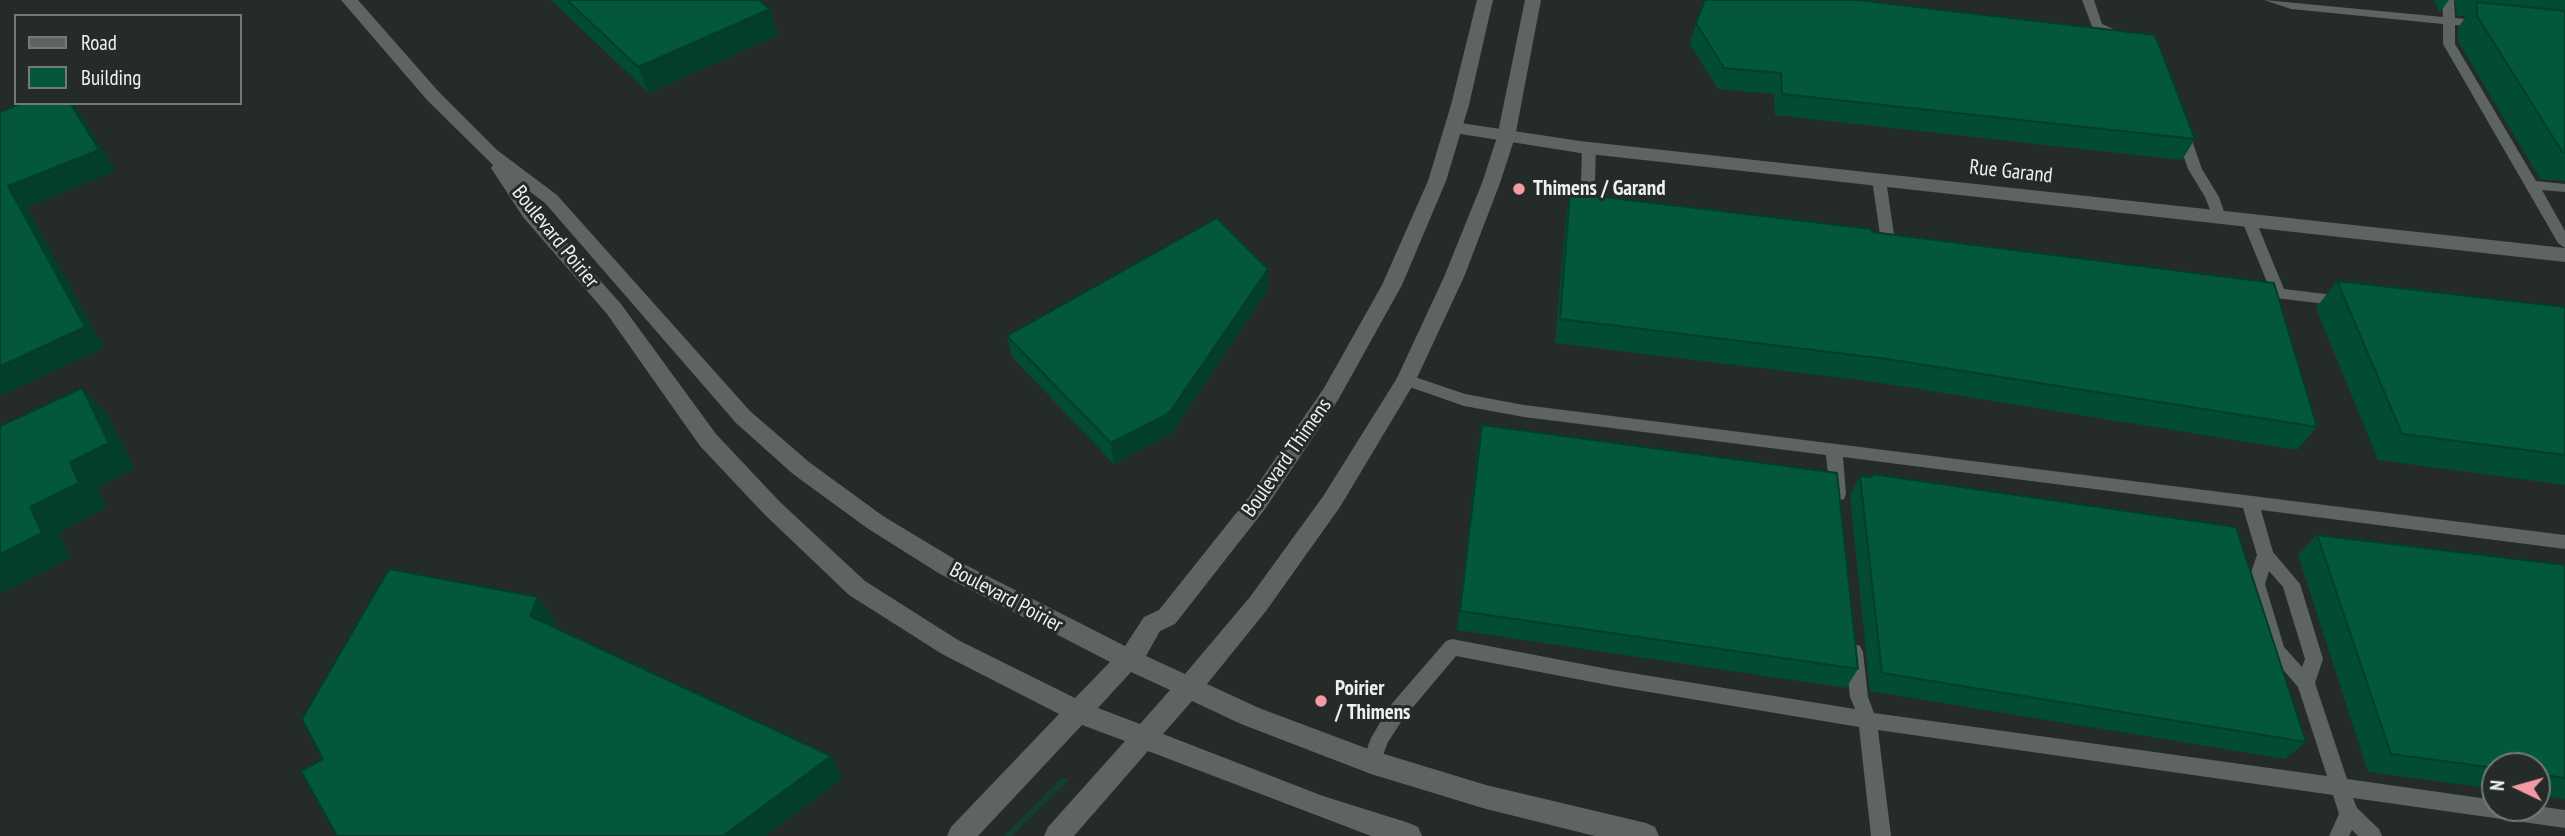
<!DOCTYPE html>
<html>
<head>
<meta charset="utf-8">
<style>
  body { margin:0 }
  #map { position:relative; width:2565px; height:836px; overflow:hidden; background:#252b28; font-family:"PT Sans Narrow",sans-serif }
  canvas { display:block }
  .legend { position:absolute; left:14px; top:14px; width:228px; height:91px; box-sizing:border-box; background:#252b28; border:2px solid #757a78; margin:0; padding:9px 12px; list-style:none; font-size:21px; color:#edf1ef }
  .legend li { display:flex; align-items:center; gap:14px; height:35px }
  .legend b { width:35px; border:2px solid #757a78 }
  .north { position:absolute; left:2481px; top:752px; width:70px; height:70px; box-sizing:border-box; background:#252b28; border:2px solid #757a78; border-radius:50%; rotate:275deg; font-size:19px; font-weight:700; line-height:28px; text-align:center; color:#edf1ef }
  .north::after { content:''; display:block; margin:auto; width:24px; height:32px; background:#f49aa4; clip-path:polygon(50% 0,100% 100%,50% 72%,0 100%) }
</style>
</head>
<body>
<div id="map">
<canvas width="2565" height="836"></canvas>
<ul class="legend">
<li><b style="height:9px;background:#5e6461"></b>Road</li>
<li><b style="height:19px;background:#03583c"></b>Building</li>
</ul>
<div class="north">N</div>
</div>
<script>
const context = document.querySelector('canvas').getContext('2d');
context.lineJoin = 'round';
function fillPath(path, color) { context.fillStyle = color; context.fill(path, 'evenodd'); }
const toPath = rows => new Path2D(rows.map(r => 'M' + r).join(''));
function stroke(path, color, width, dash) { context.strokeStyle = color; context.lineWidth = width; context.lineCap = dash ? 'butt' : 'round'; context.setLineDash(dash || []); context.stroke(path); }
function label(font, color, halo, rows, align = 'center') {
  context.font = font + ' "PT Sans Narrow",sans-serif'; context.lineWidth = 6; context.setLineDash([]); context.textBaseline = 'middle'; context.strokeStyle = halo; context.fillStyle = color; for (const [text, x, y, turn = 0] of rows) {
    context.save(); context.translate(x, y); context.rotate((+turn || 0) * Math.PI / 180); context.textAlign = isNaN(turn) ? turn : align; if (halo) context.strokeText(text, 0, 0); context.fillText(text, 0, 0); context.restore();
  }
}
fillPath(toPath([
  [1062,777,1069,780,1012,836,1004,836]
]), '#13402d');
fillPath(toPath([
  [2082,0,2094,0,2102,24,2125,34,2125,40,2117,40,2093,29,2082,0],
  [2264,0,2443,17,2442,0,2454,0,2455,18,2488,21,2488,27,2484,28,2455,25,2455,44,2536,181,2565,184,2565,192,2542,190,2565,231,2565,248,2558,243,2443,44,2443,24,2291,9,2264,0],
  [2182,128,2189,132,2202,169,2219,197,2226,217,2224,220,2214,220,2205,197,2188,169,2175,132,2182,128],
  [1589,144,1596,148,1594,214,1587,219,1580,214,1582,148,1589,144],
  [1879,176,1886,180,1896,248,1889,253,1882,248,1872,180,1879,176],
  [2249,216,2256,221,2284,289,2342,296,2349,301,2347,305,2342,306,2251,295,2249,291,2251,287,2269,287,2242,221,2249,216],
  [1406,374,1465,394,1524,405,2565,535,2565,549,2261,510,2273,552,2300,584,2323,659,2315,683,2347,779,2495,800,2495,808,2537,808,2537,806,2565,810,2565,828,2353,798,2357,808,2379,829,2382,836,2358,836,2352,830,2349,836,2329,836,2339,814,2333,795,1878,730,1891,836,1871,836,1859,727,1613,686,1456,656,1403,719,1388,742,1378,768,1371,771,1364,768,1362,762,1371,738,1389,707,1446,641,1452,639,1613,670,1855,709,1850,697,1845,652,1848,646,1854,644,1860,646,1863,652,1868,697,1874,713,2327,776,2298,687,2267,651,2247,584,2257,555,2243,508,1843,457,1846,494,1844,499,1838,501,1832,499,1830,494,1826,455,1524,417,1464,406,1401,384,1398,380,1406,374],
  [2269,571,2283,587,2305,659,2302,667,2284,647,2265,584,2269,571]
]), '#5e6461');
fillPath(toPath([
  [1454,122,1580,141,2565,248,2565,262,1580,153,1448,132,1445,128,1448,124,1454,122]
]), '#5e6461');
fillPath(toPath([
  [341,0,358,0,439,92,497,150,557,195,750,411,809,462,883,516,956,560,1125,646,1144,617,1159,610,1249,497,1324,388,1382,285,1428,181,1451,105,1477,0,1493,0,1469,105,1446,181,1402,285,1338,400,1265,509,1175,624,1160,631,1146,656,1185,674,1250,597,1324,495,1397,378,1444,277,1482,183,1497,137,1525,0,1541,0,1515,137,1500,183,1464,277,1416,380,1340,507,1266,611,1207,684,1259,708,1371,750,1486,785,1646,823,1655,827,1659,836,1595,836,1486,809,1371,774,1241,724,1192,701,1163,734,1323,796,1409,823,1418,827,1422,836,1371,836,1148,751,1074,836,1044,836,1048,827,1125,741,1082,725,978,836,947,836,951,827,1059,714,942,654,849,595,764,514,700,446,607,314,523,217,491,168,493,165,427,100,341,0],
  [521,185,545,203,736,423,793,474,867,528,940,574,1110,662,1075,698,958,640,865,581,780,502,716,434,621,304,537,209,521,185],
  [1131,672,1170,690,1140,724,1098,708,1131,672]
]), '#5e6461');
fillPath(toPath([
  [551,0,759,0,770,9,778,35,649,93],
  [2433,0,2449,0,2440,12],
  [2455,0,2565,0,2565,181,2540,179,2458,41,2458,28,2466,16,2457,16],
  [1696,23,2195,139,2182,160,1775,115,1774,94,1718,89,1690,44],
  [1570,193,1872,232,2317,427,2297,450,1875,382,1555,343,1566,217],
  [1268,269,1268,290,1171,434,1114,464,1012,357,1007,336],
  [2337,281,2565,307,2565,485,2378,460,2316,308],
  [1482,425,1858,669,1846,688,1457,630,1478,446],
  [1872,474,2306,742,2285,759,1870,691,1850,496,1860,476,1870,477],
  [2317,535,2565,565,2565,799,2537,795,2537,766,2495,766,2495,789,2368,772,2298,555]
]), '#034c34');
fillPath(toPath([
  [770,9,778,35,649,93,638,67],
  [70,103,72,103,78,110,116,171,27,207,104,348,0,396,0,366,8,186],
  [1268,269,1268,290,1171,434,1114,464,1111,443],
  [82,388,107,414,135,468,97,488,106,508,59,532,70,558,0,594,0,554,30,507,70,462],
  [538,597,556,621,548,640,530,616],
  [831,756,843,778,766,836,723,836]
]), '#023e2a');
const building = toPath([
  [567,0,759,0,770,9,638,67,567,0],
  [1705,0,1857,0,2155,35,2195,139,1782,94,1781,73,1724,68,1696,23,1705,0],
  [2477,2,2565,11,2565,153,2563,153,2477,16,2477,2],
  [22,103,70,103,99,150,8,186,85,327,0,366,0,112,22,103],
  [1570,193,1871,229,1872,232,2274,283,2317,427,1887,359,1560,319,1570,193],
  [1217,218,1268,269,1169,413,1111,443,1007,336,1217,218],
  [2337,281,2565,307,2565,455,2402,434,2337,281],
  [82,388,109,443,70,462,79,483,30,507,42,533,0,554,0,426,82,388],
  [1482,425,1837,473,1858,669,1460,611,1482,425],
  [1872,474,2236,527,2306,742,1882,673,1860,476,1872,477,1872,474],
  [2317,535,2565,565,2565,778,2537,774,2537,766,2495,766,2495,768,2391,754,2317,535],
  [389,569,538,597,530,616,831,756,723,836,337,836,301,771,323,759,302,719,389,569]
]);
fillPath(building, '#03583c');
stroke(building, '#023e2a', 2);
for (const [x, y, r, color] of [
  [1519,189,7,"#f49aa4"],
  [1321,701,7,"#f49aa4"]
]) { const dot = new Path2D(); dot.arc(x, y, r, 0, 2 * Math.PI); context.fillStyle = color; context.fill(dot); stroke(dot, '#252b28', 2.5); }
label('21px', '#edf1ef', '#252b28', [
  ["Rue Garand",2011,172,6],
  ["Boulevard Poirier",555,237,51],
  ["Boulevard Thimens",1287,458,-55],
  ["Boulevard Poirier",1006,598,28]
]);
label('bold 21px', '#edf1ef', '#252b28', [
  ["Thimens / Garand",1533,189],
  ["Poirier",1335,689],
  ["/ Thimens",1335,713]
], 'left');
</script>
</body>
</html>
